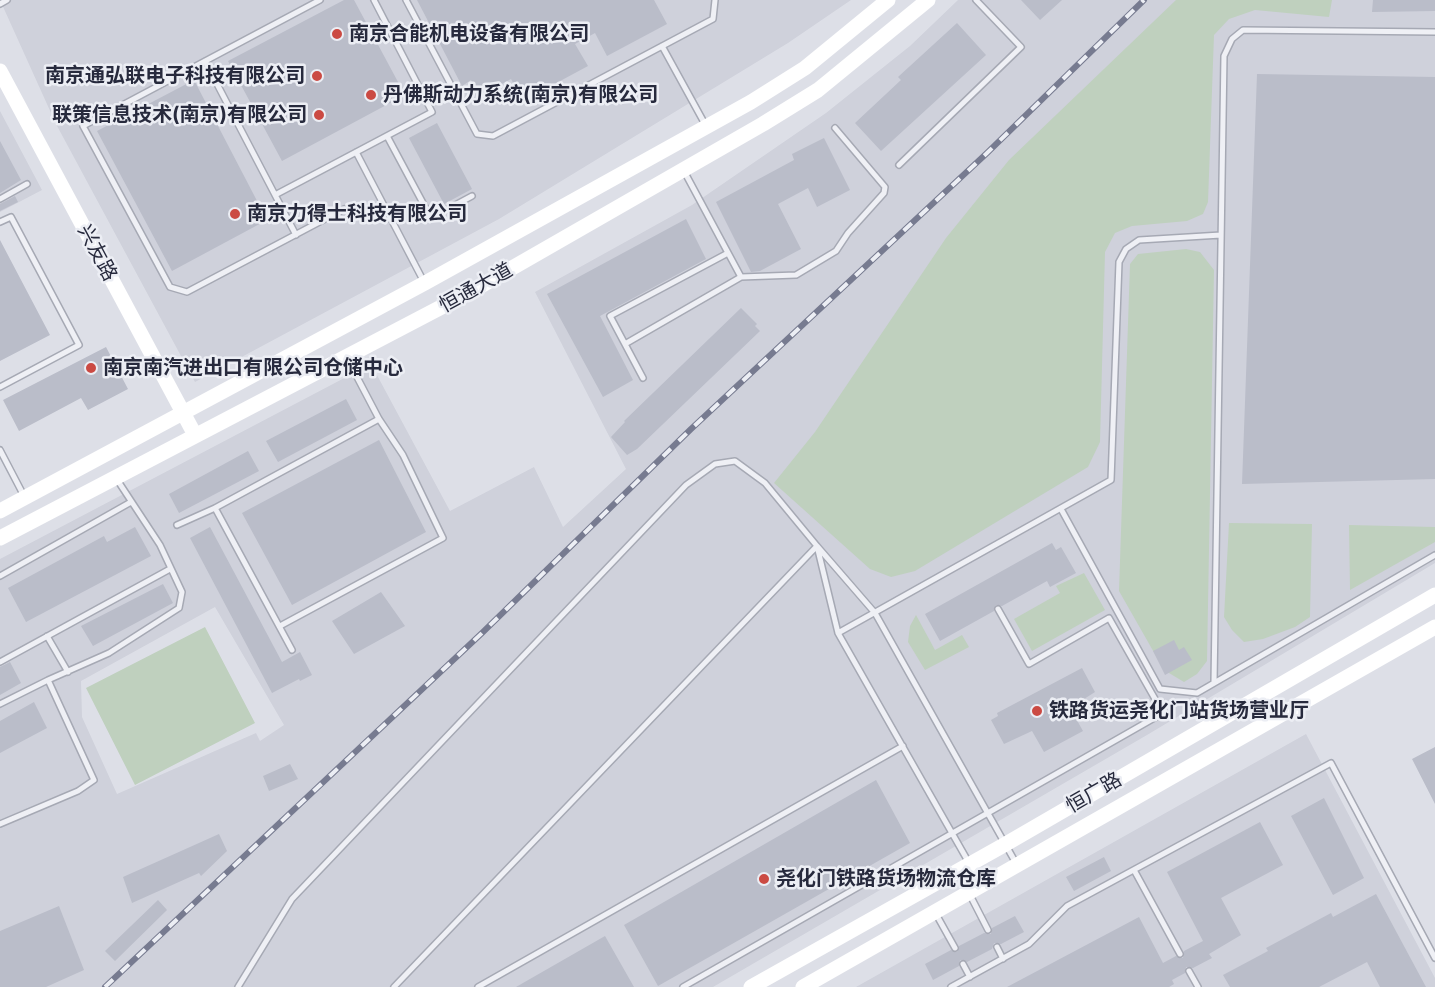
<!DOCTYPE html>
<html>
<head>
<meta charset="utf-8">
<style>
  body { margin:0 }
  canvas { display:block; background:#dddfe7 }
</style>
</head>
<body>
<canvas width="1435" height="987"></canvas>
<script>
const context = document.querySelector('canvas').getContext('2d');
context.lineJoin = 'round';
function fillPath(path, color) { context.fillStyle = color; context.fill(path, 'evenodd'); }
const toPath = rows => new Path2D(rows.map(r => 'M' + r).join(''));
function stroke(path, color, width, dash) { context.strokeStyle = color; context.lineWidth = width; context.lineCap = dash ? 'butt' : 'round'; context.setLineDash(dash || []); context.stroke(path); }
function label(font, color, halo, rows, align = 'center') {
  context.font = font + ' Inter,"Noto Sans SC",sans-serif'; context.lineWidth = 5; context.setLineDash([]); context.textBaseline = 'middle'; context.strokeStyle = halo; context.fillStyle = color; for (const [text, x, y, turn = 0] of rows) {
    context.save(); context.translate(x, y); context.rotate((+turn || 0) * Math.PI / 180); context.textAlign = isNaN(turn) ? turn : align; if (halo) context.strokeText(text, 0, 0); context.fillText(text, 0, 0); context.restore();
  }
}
fillPath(toPath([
  [0,0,851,0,788,43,499,219,195,382,56,124],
  [958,0,1435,0,1435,563,1147,735,713,987,0,987,0,559,371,364,450,511,534,467,563,527,626,469,535,292,692,205,826,113,910,46],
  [215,607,284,725,260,741,256,733,117,794,82,717,81,681],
  [0,111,42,190,0,212],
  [1306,734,1435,978,1435,987,856,987]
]), '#cfd1db');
fillPath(toPath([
  [1176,0,1332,0,1329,17,1255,10,1229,19,1214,35,1208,202,1203,214,1187,221,1132,226,1115,233,1105,252,1100,442,1088,467,915,571,891,577,870,569,774,483,815,432,946,238,1009,160],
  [1186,249,1200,252,1214,270,1207,661,1197,674,1184,682,1164,670,1119,591,1130,264,1138,254],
  [1229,523,1312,524,1310,617,1295,627,1263,639,1244,642,1232,630,1224,617],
  [1349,525,1435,527,1435,542,1350,590],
  [1084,573,1105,610,1032,651,1014,619,1060,593,1056,586],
  [916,615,935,650,962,635,969,647,925,670,908,642,910,626],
  [205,627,255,723,135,785,86,688]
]), '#bfd0be');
fillPath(toPath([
  [344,0,354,0,405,95,282,161,228,61],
  [417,0,654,0,667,24,607,56,595,33,575,44,588,66,523,101,511,79,479,96,471,80,462,86],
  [1021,0,1062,0,1040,20],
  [1373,0,1435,0,1435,11,1372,12],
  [957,23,986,55,881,151,855,123,901,80,898,77],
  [1257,74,1435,77,1435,479,1242,484],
  [194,80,267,220,172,271,97,131],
  [437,123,472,189,444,204,409,138],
  [824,138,850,190,817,207,808,188,778,204,801,249,760,271,751,272,716,202,794,160,792,154],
  [0,141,21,180,0,193],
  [15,196,18,202,0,211,0,204],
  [686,219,706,259,600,316,633,380,603,397,547,294],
  [0,240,50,335,0,361],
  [741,308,757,324,755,326,760,331,637,449,627,455,611,437,625,422,624,421],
  [106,347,128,389,88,410,81,398,19,431,3,400],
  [346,399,357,420,278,462,266,441],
  [379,440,426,532,292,605,242,513],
  [248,451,259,471,179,513,169,494],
  [135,527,151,556,26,622,8,588,104,536,107,542],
  [210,527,282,662,300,652,312,675,300,681,299,679,272,693,190,538],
  [1052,543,1056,550,1061,547,1076,573,1050,587,1047,581,1002,606,996,605,994,611,940,641,925,614],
  [163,584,173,603,93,646,81,626],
  [381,592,405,626,354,654,332,621],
  [1174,640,1179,650,1184,647,1192,660,1165,675,1153,651],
  [10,662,21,683,0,695,0,667],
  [1082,668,1095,692,1070,708,1083,731,1044,752,1032,731,1004,744,991,720,998,716,997,713],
  [34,702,47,728,0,753,0,721],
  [1435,747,1435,804,1412,759],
  [290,764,298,779,269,791,263,776],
  [876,780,910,843,658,986,624,925],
  [1324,798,1364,878,1333,895,1291,816],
  [1260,822,1283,865,1221,898,1241,935,1209,954,1212,958,1193,968,1186,967,1185,973,1172,980,1174,984,1169,987,1007,987,1139,917,1163,963,1176,956,1183,958,1184,951,1203,941,1167,872],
  [219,834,227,851,201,876,199,873,132,903,123,877],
  [1104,857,1111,871,1074,891,1066,877],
  [1376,894,1426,987,1380,987,1367,962,1319,987,1230,987,1223,975,1268,951,1266,948,1331,913,1333,917],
  [158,900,167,910,115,961,105,951],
  [59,906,84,970,46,987,0,987,0,931],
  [1015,916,1024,932,1001,944,994,943,992,949,967,962,960,960,959,966,933,980,925,964,951,950,957,952,959,946,984,933,991,934,992,928],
  [605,936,634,987,516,987]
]), '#babdc9');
const lane = toPath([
  [320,0,83,126,170,287,187,292,344,209],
  [406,0,477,134,493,136,713,19,715,0],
  [0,4,7,0],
  [662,46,706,126],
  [205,61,296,235],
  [387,136,431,218,472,196],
  [356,152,424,282],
  [899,165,1021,47,976,0],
  [684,171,741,277],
  [275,195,432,112,374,0],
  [0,199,27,184],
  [0,222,11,217,79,345,0,387],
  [625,344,741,277,796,275,836,251,848,233,884,193,885,187,835,128],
  [643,378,610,316,728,253],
  [0,450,24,496],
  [215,508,292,650],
  [1061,509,1160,689,1197,693,1435,555],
  [177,525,215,508,379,419],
  [0,576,131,502],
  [280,626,443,538,403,455,379,419,347,358],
  [838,633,1111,480,1119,262,1126,249,1139,240,1221,235],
  [47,636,68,672],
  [0,662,170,569],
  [1214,683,1224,56,1232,39,1243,30,1435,32],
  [0,704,48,680],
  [0,824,78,791,94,780,48,680,109,653,179,608,182,592,160,545,116,478],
  [1134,870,1180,954],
  [970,895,988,930],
  [936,914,955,948],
  [997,947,1003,959],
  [963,964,970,977],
  [1189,971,1198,987],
  [238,987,292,899,686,485,715,464,735,461,765,483,817,546,838,633,981,884],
  [394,987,817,546,875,613,1017,865],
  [478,987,903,746],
  [683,987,1163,713,1109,618,1029,664,998,609],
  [951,987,1029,944,1067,906,1331,763,1435,958]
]);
stroke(lane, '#a6a9b4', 8);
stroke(lane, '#eff0f5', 5);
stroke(toPath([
  [0,71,195,435],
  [0,511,425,283,751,102,805,68,888,0],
  [0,538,472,291,763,124,818,90,928,0],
  [751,987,1004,845,1435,595],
  [803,987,1435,627]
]), '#fff', 15);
const rail = toPath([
  [105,987,482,633,691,429,987,153,1144,0]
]);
stroke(rail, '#777b90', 6);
stroke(rail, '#eceef4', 4, [11]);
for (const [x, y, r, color] of [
  [337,34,6,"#cb4a43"],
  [317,76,6,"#cb4a43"],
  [371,95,6,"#cb4a43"],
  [319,115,6,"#cb4a43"],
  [235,214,6,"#cb4a43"],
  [91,368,6,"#cb4a43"],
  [1037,711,6,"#cb4a43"],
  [764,879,6,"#cb4a43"]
]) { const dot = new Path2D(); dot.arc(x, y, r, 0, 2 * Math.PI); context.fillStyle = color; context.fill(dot); stroke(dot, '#eceef4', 2); }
label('bold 20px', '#272a3d', '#eceef4', [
  ["南京合能机电设备有限公司",349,34],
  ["南京通弘联电子科技有限公司",305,76,"right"],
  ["丹佛斯动力系统(南京)有限公司",383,95],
  ["联策信息技术(南京)有限公司",307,115,"right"],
  ["南京力得士科技有限公司",247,214],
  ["南京南汽进出口有限公司仓储中心",103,368],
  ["铁路货运尧化门站货场营业厅",1049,711],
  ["尧化门铁路货场物流仓库",776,879]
], 'left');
label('20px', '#272a3d', '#eceef4', [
  ["兴友路",97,253,62],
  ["恒通大道",476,288,-29],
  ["恒广路",1094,793,-30]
]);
</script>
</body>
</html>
